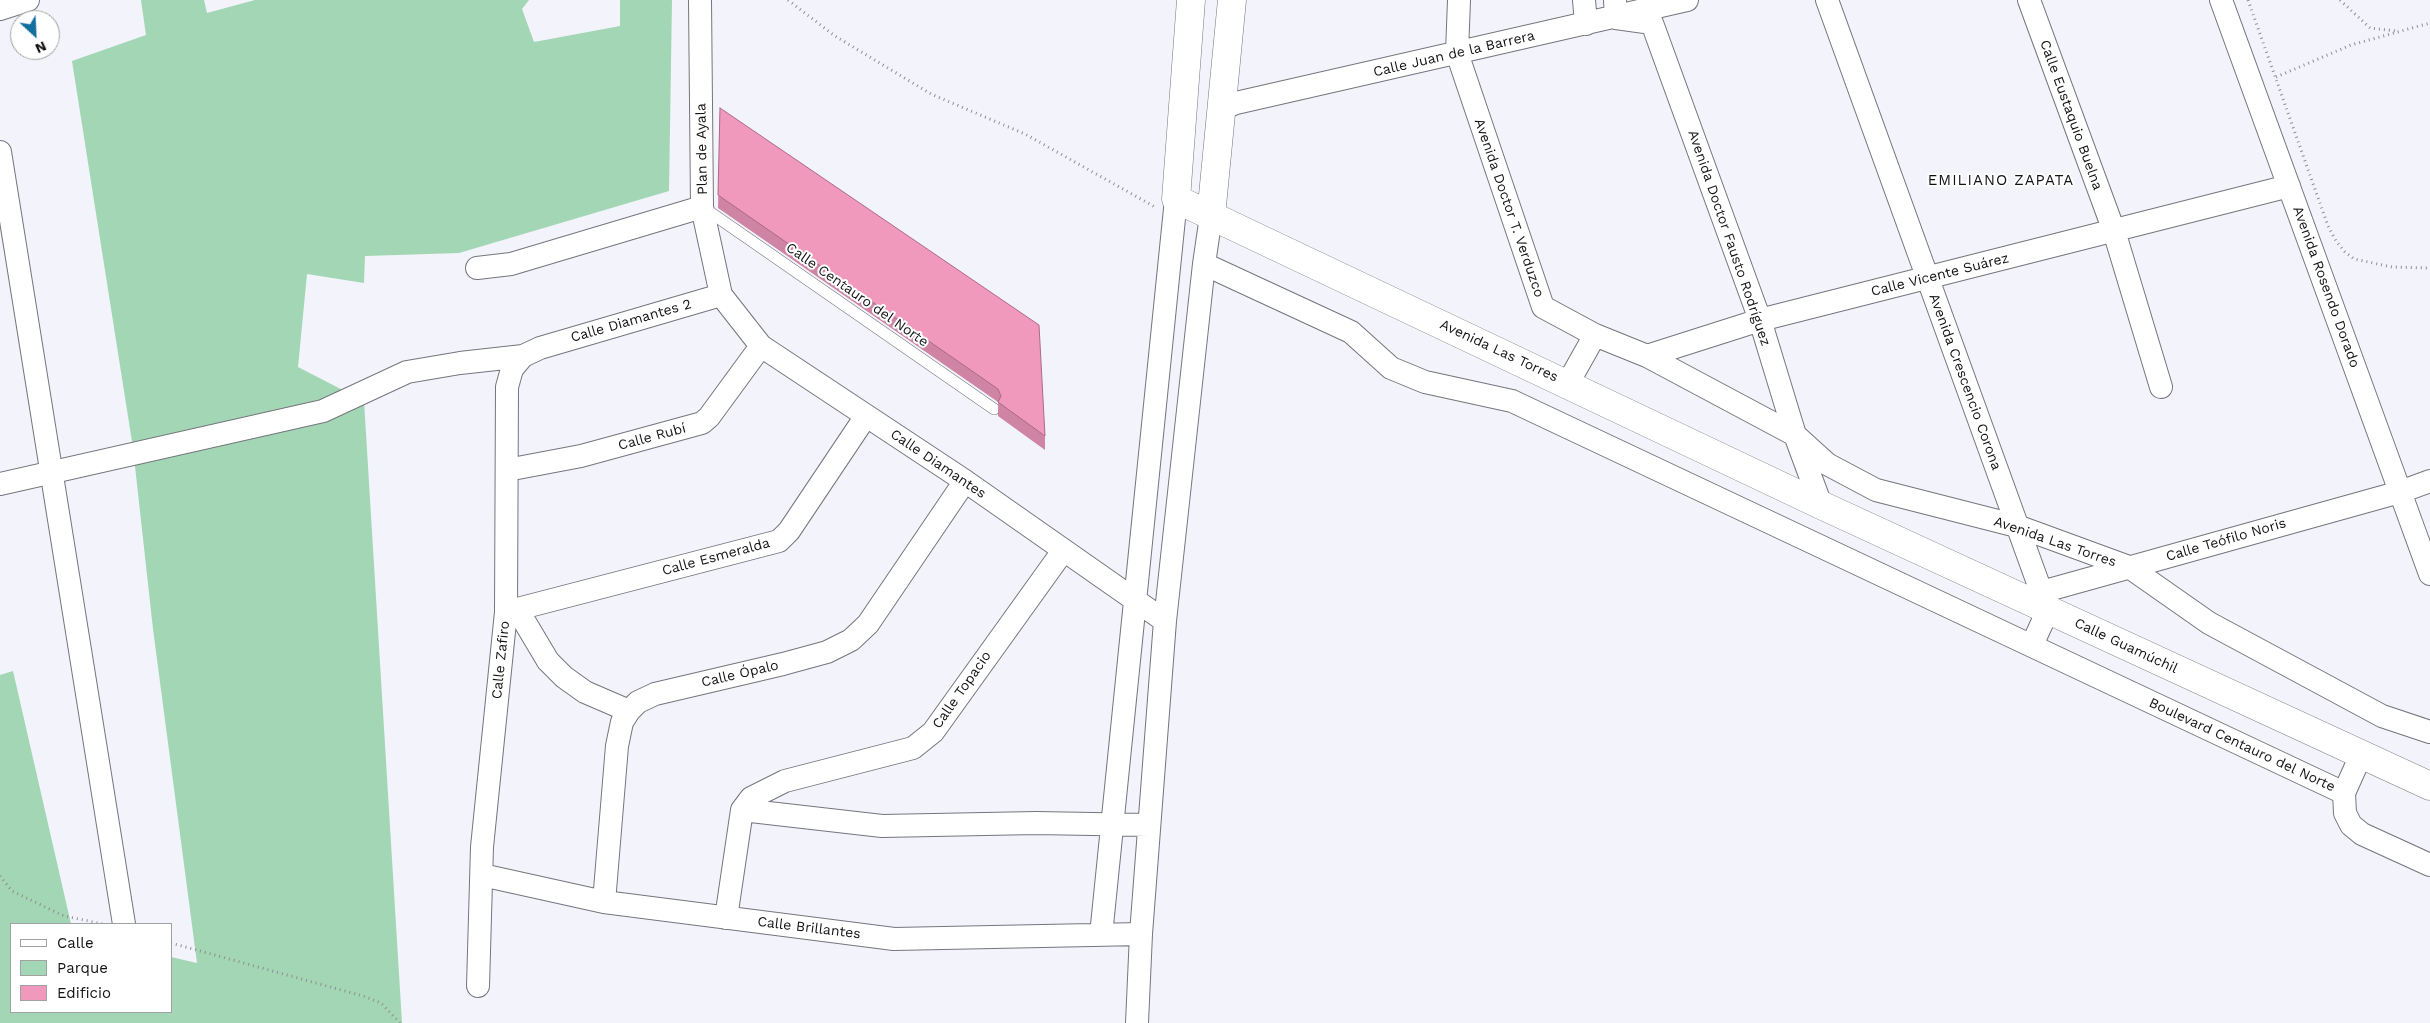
<!DOCTYPE html>
<html>
<head>
<meta charset="utf-8">
<style>
  body { margin:0 }
  #map { position:relative; width:2430px; height:1023px; overflow:hidden; background:#f2f3fb; font-family:"Work Sans",sans-serif }
  canvas { display:block }
  .legend { position:absolute; left:10px; top:923px; width:162px; height:90px; box-sizing:border-box; background:#fff; border:1px solid #a0a1a1; margin:0; padding:6px 9px; list-style:none; font-size:15px; color:#121315 }
  .legend li { display:flex; align-items:center; gap:10px; height:25px }
  .legend b { width:25px; border:1px solid #a0a1a1 }
  .north { position:absolute; left:10px; top:10px; width:50px; height:50px; box-sizing:border-box; background:#fff; border:1px solid #a0a1a1; border-radius:50%; rotate:155deg; font-size:14px; font-weight:700; line-height:20px; text-align:center; color:#121315 }
  .north::after { content:''; display:block; margin:auto; width:18px; height:22px; background:#12709e; clip-path:polygon(50% 0,100% 100%,50% 72%,0 100%) }
</style>
</head>
<body>
<div id="map">
<canvas width="2430" height="1023"></canvas>
<ul class="legend">
<li><b style="height:6px;background:#fff"></b>Calle</li>
<li><b style="height:14px;background:#a2d6b4"></b>Parque</li>
<li><b style="height:14px;background:#f199bd"></b>Edificio</li>
</ul>
<div class="north">N</div>
</div>
<script>
const context = document.querySelector('canvas').getContext('2d');
context.lineJoin = 'round';
function fillPath(path, color) { context.fillStyle = color; context.fill(path, 'evenodd'); }
const toPath = rows => new Path2D(rows.map(r => 'M' + r).join(''));
function stroke(path, color, width, dash) { context.strokeStyle = color; context.lineWidth = width; context.lineCap = dash ? 'butt' : 'round'; context.setLineDash(dash || []); context.stroke(path); }
function label(font, color, halo, rows, align = 'center') {
  context.font = font + ' "Work Sans",sans-serif'; context.lineWidth = 4; context.setLineDash([]); context.textBaseline = 'middle'; context.strokeStyle = halo; context.fillStyle = color; for (const [text, x, y, turn = 0] of rows) {
    context.save(); context.translate(x, y); context.rotate((+turn || 0) * Math.PI / 180); context.textAlign = isNaN(turn) ? turn : align; if (halo) context.strokeText(text, 0, 0); context.fillText(text, 0, 0); context.restore();
  }
}
fillPath(toPath([
  [141,0,204,0,207,13,255,0,529,0,522,9,534,42,620,26,620,0,672,0,669,191,459,253,365,256,364,283,307,274,298,367,364,401,402,1023,0,1023,0,675,13,671,71,924,11,924,11,1012,171,1012,171,957,197,963,153,629,133,448,72,61,146,35]
]), '#a2d6b4');
const service = toPath([
  [704,208,994,409]
]);
const minor = toPath([
  [700,0,702,207,721,295,761,346,965,481,1165,621],
  [1459,0,1457,53,1543,307,1595,335,1647,356,1760,320,2289,186],
  [1584,0,1586,24],
  [1615,0,1616,18,1652,23,1760,320,1795,435,1821,505],
  [1827,0,2042,594],
  [2029,0,2114,231,2161,387],
  [2221,0,2430,574],
  [0,9,28,0],
  [1222,109,1236,103,1687,0],
  [0,152,124,924],
  [1204,264,1351,332,1391,368,1425,382,1512,401,2344,793,2345,813,2351,825,2362,834,2430,865],
  [477,268,511,264,702,207],
  [1647,356,1795,435,1827,464,1876,490,2017,526,2129,567,2209,623,2382,716,2430,732],
  [1568,383,1595,335],
  [507,470,581,456,702,423,709,417,761,346],
  [0,484,323,411,407,372,460,363,523,356],
  [2027,596,2400,492,2430,481],
  [517,609,548,661,564,677,585,692,629,711],
  [506,612,779,541,789,531,866,416],
  [2032,645,2048,610],
  [2344,793,2361,755],
  [742,810,882,826,1036,823,1149,825],
  [482,875,604,902,894,939,1141,934],
  [604,902,617,746,622,722,629,711,638,702,655,694,783,664,827,652,851,640,868,624,965,481],
  [726,918,742,810,751,798,785,781,913,748,933,732,1063,551],
  [1101,935,1176,199],
  [478,986,482,847,506,612,507,387,512,369,523,356,540,348,721,295],
  [1137,1023,1141,934,1165,621,1204,264,1211,216]
]);
const tertiary = toPath([
  [1191,0,1176,199,1821,505,2430,786],
  [1211,216,1232,0]
]);
stroke(service, '#75767d', 12);
stroke(minor, '#75767d', 24);
stroke(tertiary, '#75767d', 29);
stroke(toPath([
  [788,0,835,36,931,94,1025,134,1155,207],
  [2248,0,2328,226,2336,241,2345,252,2354,259,2392,267,2430,268],
  [2340,0,2370,28,2397,31],
  [2276,77,2351,45,2430,23],
  [0,876,12,891,64,916,103,924],
  [171,943,363,996,381,1003,400,1023]
]), '#8f9095', 3, [1, 4]);
stroke(service, '#fff', 11);
stroke(minor, '#fff', 22);
stroke(tertiary, '#fff', 28);
fillPath(toPath([
  [720,108,1045,436,1045,450,998,416,998,402,718,208]
]), '#cf84a3');
const building = toPath([
  [720,108,1039,325,1045,436,998,402,1001,396,998,389,718,195,720,108]
]);
fillPath(building, '#f199bd');
stroke(building, '#a96b84', 1);
label('14px', '#121315', '#fff', [
  ["Calle Juan de la Barrera",1454,54,-13],
  ["Calle Eustaquio Buelna",2071,115,70],
  ["Plan de Ayala",702,149,-91],
  ["Avenida Doctor T. Verduzco",1509,208,71],
  ["Avenida Doctor Fausto Rodríguez",1729,238,71],
  ["Calle Vicente Suárez",1940,275,-14],
  ["Avenida Rosendo Dorado",2326,287,70],
  ["Calle Centauro del Norte",857,295,35],
  ["Calle Diamantes 2",631,321,-16],
  ["Avenida Las Torres",1499,351,25],
  ["Avenida Crescencio Corona",1965,382,70],
  ["Calle Rubí",652,437,-15],
  ["Calle Diamantes",938,464,34],
  ["Calle Teófilo Noris",2226,540,-16],
  ["Avenida Las Torres",2055,542,19],
  ["Calle Esmeralda",716,557,-15],
  ["Calle Guamúchil",2126,646,25],
  ["Calle Zafiro",501,660,-84],
  ["Calle Ópalo",740,674,-13],
  ["Calle Topacio",962,690,-55],
  ["Boulevard Centauro del Norte",2242,745,25],
  ["Calle Brillantes",809,928,7]
]);
context.letterSpacing = '1px';
label('15px', '#121315', '#fff', [
  ["EMILIANO ZAPATA",2001,181]
]);
context.letterSpacing = '0px';
</script>
</body>
</html>
